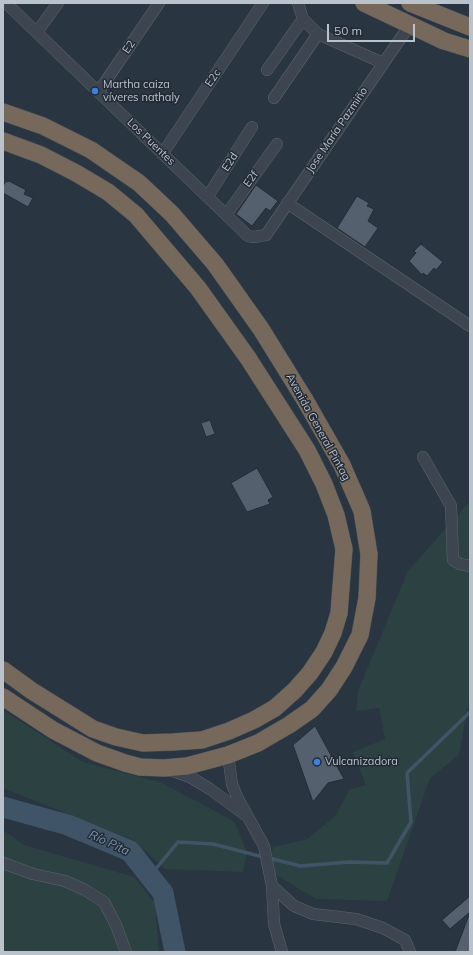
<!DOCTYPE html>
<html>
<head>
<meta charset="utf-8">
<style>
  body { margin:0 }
  #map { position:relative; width:473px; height:955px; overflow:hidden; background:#293540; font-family:Mulish,sans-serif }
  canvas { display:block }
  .frame { position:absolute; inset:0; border:4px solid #bac2cb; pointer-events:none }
  .scale { position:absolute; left:327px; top:24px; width:88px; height:18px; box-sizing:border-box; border:2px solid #bac2cb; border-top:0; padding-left:5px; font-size:12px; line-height:14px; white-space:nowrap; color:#bac2cb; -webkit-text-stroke:3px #222b36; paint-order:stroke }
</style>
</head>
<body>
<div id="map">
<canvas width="473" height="955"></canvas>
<div class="frame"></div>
<div class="scale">50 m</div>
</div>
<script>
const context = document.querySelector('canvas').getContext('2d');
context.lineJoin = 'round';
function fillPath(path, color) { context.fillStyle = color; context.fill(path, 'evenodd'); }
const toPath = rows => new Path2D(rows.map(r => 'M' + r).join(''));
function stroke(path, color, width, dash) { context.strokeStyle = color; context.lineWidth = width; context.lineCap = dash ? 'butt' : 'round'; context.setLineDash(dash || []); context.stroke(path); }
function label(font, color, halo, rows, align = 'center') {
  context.font = font + ' Mulish,sans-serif'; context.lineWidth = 3; context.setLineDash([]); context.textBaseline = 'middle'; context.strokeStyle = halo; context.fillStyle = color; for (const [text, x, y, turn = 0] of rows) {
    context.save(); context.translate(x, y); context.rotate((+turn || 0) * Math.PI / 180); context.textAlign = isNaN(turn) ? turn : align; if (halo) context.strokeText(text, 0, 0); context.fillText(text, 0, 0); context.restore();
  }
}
fillPath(toPath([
  [470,501,470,696,459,755,430,778,387,901,316,899,268,870,273,847,308,839,336,815,349,790,366,785,353,752,385,739,379,708,356,711,358,691,408,571],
  [3,710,83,762,162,783,234,821,247,852,243,872,165,869,133,840,3,788],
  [3,830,24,845,134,877,155,903,159,952,3,952]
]), '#2c4242');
stroke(toPath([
  [269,858,300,866,349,862,387,863,411,822,407,773,470,712],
  [154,871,178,842,213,844,263,857]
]), '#405468', 3.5);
stroke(toPath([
  [3,807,68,825,130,851,163,893,175,952]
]), '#405468', 21);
const building = toPath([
  [6,181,8,182,9,181,26,190,24,194,33,198,28,207,3,193,3,186,6,181],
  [256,185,278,201,270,211,266,208,252,226,236,214,256,185],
  [357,196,369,203,367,206,374,209,368,221,378,228,365,247,337,228,357,196],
  [421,244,443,262,436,270,434,268,427,276,423,273,422,275,409,261,416,253,414,251,421,244],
  [210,420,215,434,206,437,201,423,210,420],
  [257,468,273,497,268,500,270,504,247,512,231,483,257,468],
  [315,726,344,779,328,783,313,802,293,745,315,726],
  [470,896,470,912,450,929,442,920,470,896],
  [470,915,470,952,455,952,469,915,470,915]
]);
fillPath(building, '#55606e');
stroke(building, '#242d38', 1);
const minor = toPath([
  [6,3,248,236,254,237,266,235,409,26],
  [298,3,303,19,318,34,383,63],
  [37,32,58,3],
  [267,70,303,19],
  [99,91,159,3],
  [274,98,318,34],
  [163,153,263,3],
  [208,196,252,127],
  [287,203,470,326],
  [226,215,277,144],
  [423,457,451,506,453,560,460,564,470,566],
  [228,755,232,784,237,797,264,846,272,886,294,906,313,914,356,919,383,928,405,940,410,952],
  [170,770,190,777,210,789,244,814],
  [3,863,33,874,65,881,85,890,104,902,116,925,126,952],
  [272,886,274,924,282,952]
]);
const highway = toPath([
  [364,3,444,41,470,49],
  [410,3,470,27],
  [3,112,43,126,91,150,139,183,172,214,215,264,261,329,305,400,342,465,362,511,369,554,367,598,360,635,344,667,329,690,312,709,289,725,258,743,228,755,187,766,164,768,140,767,125,763,97,753,53,730,3,697],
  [3,141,41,155,76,173,108,192,136,215,198,288,248,358,307,450,324,484,336,515,344,549,339,613,333,633,324,652,310,673,295,690,275,708,254,720,229,731,202,740,173,742,143,743,116,737,93,729,32,691,3,670]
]);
stroke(minor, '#5b646e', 12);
stroke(highway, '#48515b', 18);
stroke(minor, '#3d4650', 11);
stroke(highway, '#76695b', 17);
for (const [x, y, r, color] of [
  [95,91,4,"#3f7fe0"],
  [317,762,4,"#3f7fe0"]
]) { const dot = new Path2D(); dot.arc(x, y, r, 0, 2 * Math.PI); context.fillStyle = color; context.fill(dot); stroke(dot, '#222b36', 1.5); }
label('11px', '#bac2cb', '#222b36', [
  ["E2",129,47,-56],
  ["E2c",213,78,-56],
  ["Jose María Pazmiño",337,130,-56],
  ["Los Puentes",151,142,44],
  ["E2d",230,162,-57],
  ["E2f",251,179,-54],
  ["Avenida General Pintag",318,427,61]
]);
label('11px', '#bac2cb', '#222b36', [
  ["Martha caiza",103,85],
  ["víveres nathaly",103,98],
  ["Vulcanizadora",325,762]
], 'left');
label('italic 12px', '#7d94aa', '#222b36', [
  ["Río Pita",109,843,25]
]);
</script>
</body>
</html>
